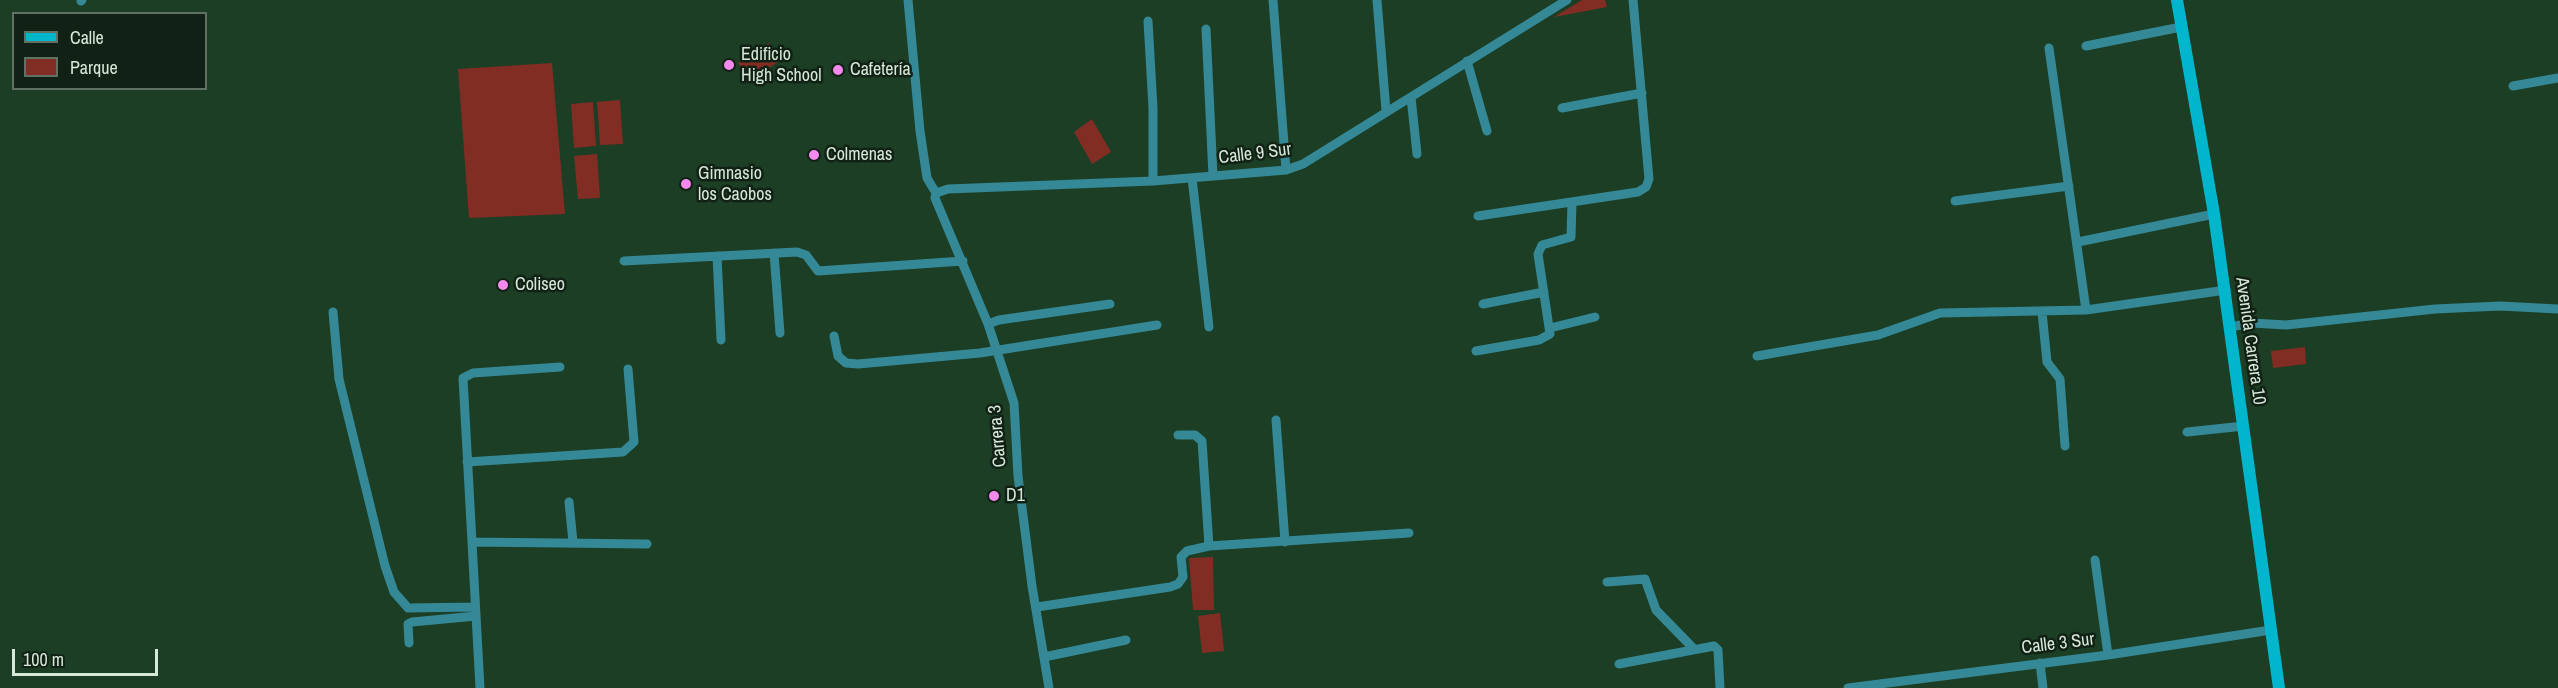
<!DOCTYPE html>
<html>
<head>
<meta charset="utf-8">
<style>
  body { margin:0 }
  #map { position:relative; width:2558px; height:688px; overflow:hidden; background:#1b3e24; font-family:"Archivo Narrow",sans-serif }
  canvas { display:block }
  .legend { position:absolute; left:12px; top:12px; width:195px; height:78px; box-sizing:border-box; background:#122115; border:2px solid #607163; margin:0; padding:8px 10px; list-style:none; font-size:18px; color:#d5e9d8 }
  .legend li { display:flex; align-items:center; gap:12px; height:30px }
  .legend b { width:30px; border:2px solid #607163 }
  .scale { position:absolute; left:12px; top:649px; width:146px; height:27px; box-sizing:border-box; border:3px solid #d5e9d8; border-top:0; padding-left:8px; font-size:18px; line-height:21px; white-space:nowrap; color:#d5e9d8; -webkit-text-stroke:4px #122115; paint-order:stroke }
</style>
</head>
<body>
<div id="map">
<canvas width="2558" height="688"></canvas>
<ul class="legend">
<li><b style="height:8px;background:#00b6cd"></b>Calle</li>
<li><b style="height:16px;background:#822d23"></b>Parque</li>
</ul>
<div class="scale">100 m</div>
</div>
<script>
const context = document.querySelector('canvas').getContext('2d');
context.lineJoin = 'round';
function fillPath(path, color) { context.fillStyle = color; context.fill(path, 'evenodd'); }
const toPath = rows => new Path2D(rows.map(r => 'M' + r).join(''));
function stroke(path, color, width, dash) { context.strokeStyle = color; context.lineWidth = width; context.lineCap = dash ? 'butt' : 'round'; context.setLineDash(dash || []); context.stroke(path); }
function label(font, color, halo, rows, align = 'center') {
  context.font = font + ' "Archivo Narrow",sans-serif'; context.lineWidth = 5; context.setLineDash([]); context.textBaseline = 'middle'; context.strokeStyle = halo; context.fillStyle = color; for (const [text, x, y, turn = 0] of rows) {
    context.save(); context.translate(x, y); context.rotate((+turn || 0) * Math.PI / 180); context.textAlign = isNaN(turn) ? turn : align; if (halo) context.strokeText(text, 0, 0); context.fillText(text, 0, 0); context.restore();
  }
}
fillPath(toPath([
  [1582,0,1605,0,1607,7,1554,17],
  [769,43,780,61,749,80,738,63],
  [552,63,565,214,469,218,458,69],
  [620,100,623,144,600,145,597,102],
  [593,102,596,146,574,148,571,104],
  [1092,119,1111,152,1092,164,1074,132],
  [597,154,600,198,578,199,574,156],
  [2305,347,2306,364,2273,368,2271,351],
  [1213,557,1214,610,1193,610,1189,558],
  [1220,613,1224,651,1202,653,1198,616]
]), '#822d23');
stroke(toPath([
  [908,0,920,131,927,178,936,193],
  [1273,0,1286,170],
  [1377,0,1386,111],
  [81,1,82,0],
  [1148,21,1153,108,1153,181],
  [1206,29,1213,176],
  [2086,46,2181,27],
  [2049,48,2086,310],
  [1467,61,1487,131],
  [2513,86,2558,78],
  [1411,97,1417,154],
  [1562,108,1642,93],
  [1192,178,1209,327],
  [936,193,948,189,1153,181,1286,170,1303,164,1567,0],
  [936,193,935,198,988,324,1014,403,1018,476,1032,586,1049,688],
  [1955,201,2069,186],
  [1478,216,1638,192,1646,187,1649,179,1633,0],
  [2078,242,2214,214],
  [774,253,780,333],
  [717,256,721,340],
  [624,261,797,252,806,255,818,271,963,261],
  [1483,304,1544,292],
  [333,312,339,379,385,566,394,592,408,608,475,607],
  [2042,312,2047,362,2060,379,2065,446],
  [988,324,999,320,1110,304],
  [2230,327,2252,323,2286,325,2435,309,2500,306,2558,309],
  [1550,328,1595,317],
  [834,336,838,356,846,363,858,364,980,353,1157,325],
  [1476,351,1539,340,1550,334,1538,254,1542,245,1571,237,1572,203],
  [1757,356,1878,335,1940,313,2086,310,2226,290],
  [1276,420,1285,542],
  [2187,432,2244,426],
  [1178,435,1195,435,1202,441,1209,546],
  [467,462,623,452,634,442,628,369],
  [569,502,573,542],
  [472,542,647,544],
  [2095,560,2108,655],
  [1607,582,1645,579,1656,610,1693,648],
  [1037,607,1170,587,1178,584,1183,577,1181,557,1187,551,1209,546,1409,533],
  [409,643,408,624,412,622,476,616],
  [1044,657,1126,640],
  [2040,663,2043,688],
  [1619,664,1714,646,1718,650,1720,688],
  [480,688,463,378,473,373,560,367],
  [1848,688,2108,655,2271,630]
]), '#358896', 9);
stroke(toPath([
  [2177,0,2214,214,2279,688]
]), '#00b6cd', 12);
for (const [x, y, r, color] of [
  [729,65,6,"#f689ed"],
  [838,70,6,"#f689ed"],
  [814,155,6,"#f689ed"],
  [686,184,6,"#f689ed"],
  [503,285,6,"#f689ed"],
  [994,496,6,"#f689ed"]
]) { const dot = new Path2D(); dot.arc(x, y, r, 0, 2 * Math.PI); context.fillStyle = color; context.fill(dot); stroke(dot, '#122115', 2); }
label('18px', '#d5e9d8', '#122115', [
  ["Edificio",741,55],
  ["High School",741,76],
  ["Cafetería",850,70],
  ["Colmenas",826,155],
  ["Gimnasio",698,174],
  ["los Caobos",698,195],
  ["Coliseo",515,285],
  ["D1",1006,496]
], 'left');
label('18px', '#d5e9d8', '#122115', [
  ["Calle 9 Sur",1255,154,-7],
  ["Avenida Carrera 10",2250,341,82],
  ["Carrera 3",998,436,-95],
  ["Calle 3 Sur",2058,644,-7]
]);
</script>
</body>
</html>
